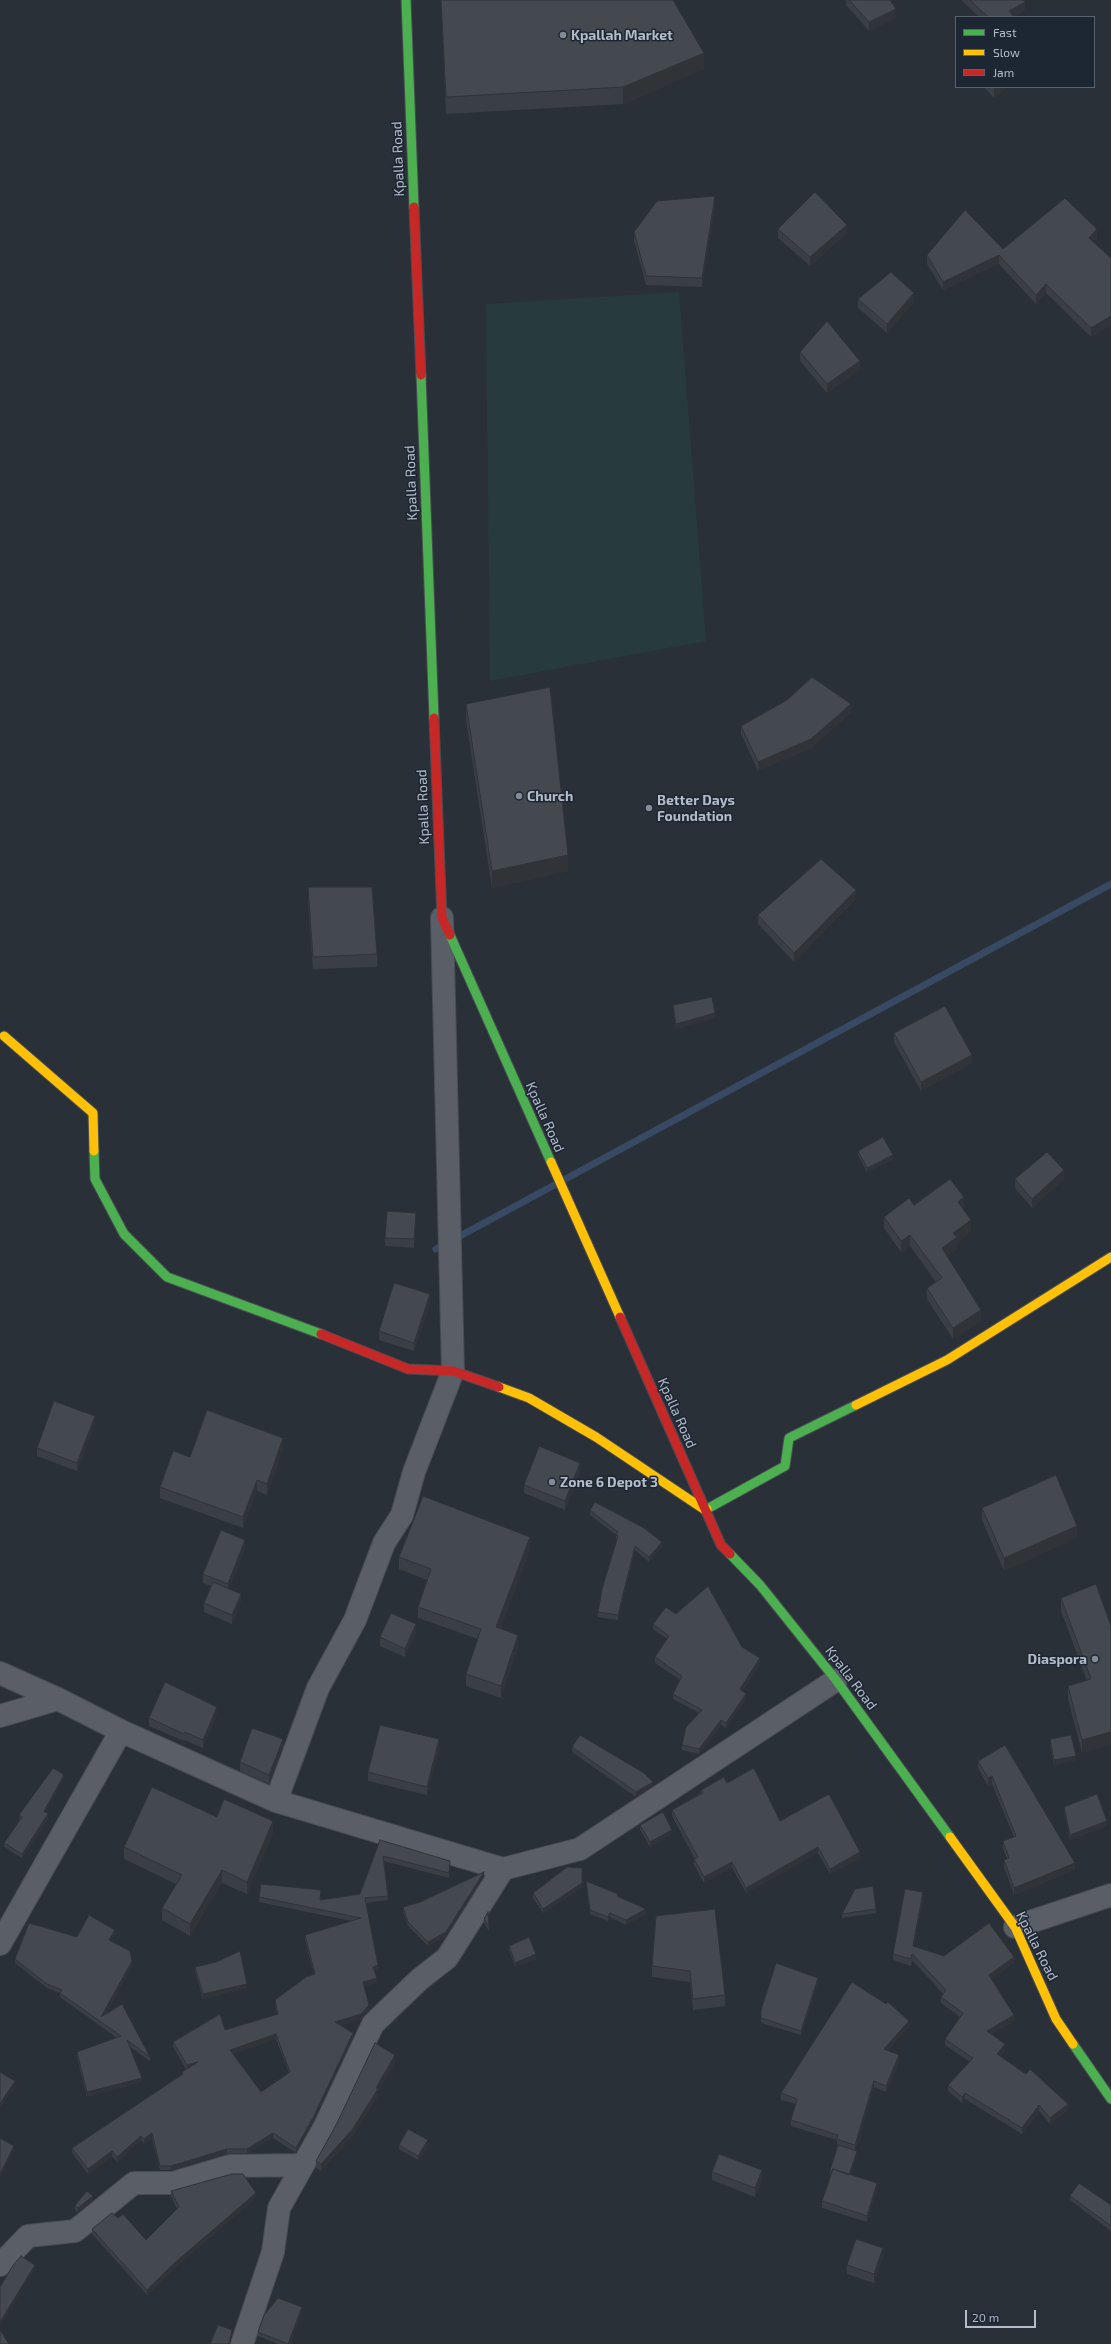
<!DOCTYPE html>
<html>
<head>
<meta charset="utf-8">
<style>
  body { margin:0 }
  #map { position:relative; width:1111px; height:2344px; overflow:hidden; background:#2a3038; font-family:"Exo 2",sans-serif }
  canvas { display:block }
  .legend { position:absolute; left:955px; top:16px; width:140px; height:72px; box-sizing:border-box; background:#1d2633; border:1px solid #59626f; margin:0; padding:5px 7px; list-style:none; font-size:12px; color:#b4bcc9 }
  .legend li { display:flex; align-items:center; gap:8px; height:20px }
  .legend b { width:20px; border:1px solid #59626f }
  .scale { position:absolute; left:965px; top:2310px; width:71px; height:18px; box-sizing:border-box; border:2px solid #b4bcc9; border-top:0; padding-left:5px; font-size:12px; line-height:14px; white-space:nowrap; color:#b4bcc9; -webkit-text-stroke:3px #1d2633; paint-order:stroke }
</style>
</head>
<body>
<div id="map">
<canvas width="1111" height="2344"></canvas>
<ul class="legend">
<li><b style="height:5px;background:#4caf50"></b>Fast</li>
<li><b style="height:5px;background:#ffc107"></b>Slow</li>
<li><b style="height:5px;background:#c62828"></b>Jam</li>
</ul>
<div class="scale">20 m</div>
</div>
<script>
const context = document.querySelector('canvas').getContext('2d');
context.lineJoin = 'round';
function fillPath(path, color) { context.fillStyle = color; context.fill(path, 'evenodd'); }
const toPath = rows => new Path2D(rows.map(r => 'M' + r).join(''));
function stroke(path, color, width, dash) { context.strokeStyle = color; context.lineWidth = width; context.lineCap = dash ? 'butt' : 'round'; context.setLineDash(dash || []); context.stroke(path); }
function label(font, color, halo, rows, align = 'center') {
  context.font = font + ' "Exo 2",sans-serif'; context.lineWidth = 3; context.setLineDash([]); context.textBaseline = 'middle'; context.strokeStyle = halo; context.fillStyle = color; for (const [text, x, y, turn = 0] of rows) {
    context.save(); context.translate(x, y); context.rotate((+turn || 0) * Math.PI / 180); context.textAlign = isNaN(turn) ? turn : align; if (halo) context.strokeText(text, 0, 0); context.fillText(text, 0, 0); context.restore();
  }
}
fillPath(toPath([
  [679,292,706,641,490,681,486,304]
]), '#273a3e');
stroke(toPath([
  [436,1249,1111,884]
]), '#384963', 7);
const street = toPath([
  [0,1673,58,1699,121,1731,276,1801,503,1869,580,1849,836,1680],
  [0,1716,58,1699],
  [276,1801,318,1688,355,1620,384,1543,402,1515,414,1472,453,1371,442,918],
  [1015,1927,1111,1895],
  [0,1944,121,1731],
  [0,2265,28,2236,75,2231,134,2183,173,2183,230,2166,303,2165],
  [242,2344,273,2252,279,2208,325,2126,373,2024,420,1979,447,1958,503,1869]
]);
const fast = toPath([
  [406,0,414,207],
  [421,375,434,718],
  [450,935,551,1162],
  [94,1151,95,1179,124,1234,167,1277,321,1334],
  [707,1509,785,1466,789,1438,856,1405],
  [730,1554,760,1585,836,1680,950,1837],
  [1073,2044,1111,2099]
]);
const slow = toPath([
  [4,1036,93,1113,94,1151],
  [551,1162,620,1317],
  [499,1387,529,1398,596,1437,705,1510,707,1509],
  [856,1405,947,1360,1111,1257],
  [950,1837,1015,1927,1056,2019,1073,2044]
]);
const jam = toPath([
  [414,207,421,375],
  [434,718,442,918,450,935],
  [620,1317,721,1545,730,1554],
  [321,1334,408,1369,453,1371,499,1387]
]);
stroke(street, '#484c53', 24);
stroke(fast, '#484c53', 11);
stroke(slow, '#484c53', 11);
stroke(jam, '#484c53', 11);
stroke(street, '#5a5e66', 22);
stroke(fast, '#4caf50', 9);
stroke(slow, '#ffc107', 9);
stroke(jam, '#c62828', 9);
fillPath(toPath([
  [441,0,673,0,704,69,623,104,446,114],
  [846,0,890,0,896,18,869,31,846,5],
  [962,0,1023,0,1025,10,1014,17,979,17,962,1],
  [984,87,1007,87,994,98],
  [715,205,702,287,646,285,634,241,634,232],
  [778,229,847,233,810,266,778,238],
  [1097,238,1093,242,1091,337,1046,293,1036,304,999,264,943,290,927,264,927,255,1003,249],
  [858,299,914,302,887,333,858,308],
  [800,352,860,369,827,393,800,361],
  [466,704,568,871,492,888,466,720],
  [851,713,811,748,758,771,741,734,741,726],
  [308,887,377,954,377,967,313,969,308,900],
  [856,899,794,962,758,924,758,915],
  [673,1005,715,1018,676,1029,673,1009],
  [894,1033,972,1063,921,1091,894,1042],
  [858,1151,893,1160,867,1172,858,1155],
  [1015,1179,1064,1179,1032,1208,1015,1188],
  [914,1205,964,1209,963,1209,971,1231,957,1242,957,1249,947,1256,981,1321,953,1339,927,1299,927,1288,936,1282,910,1246,901,1252,884,1228,884,1217],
  [416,1222,414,1248,385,1246,385,1238],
  [430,1303,414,1351,379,1340,379,1331],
  [95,1424,77,1471,37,1456,37,1448],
  [283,1449,267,1495,257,1491,243,1528,160,1498,160,1487],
  [580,1472,565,1510,524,1493,524,1485],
  [982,1508,1077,1538,1004,1571,982,1520],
  [590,1510,662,1546,649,1562,635,1550,618,1620,598,1617,598,1612,617,1540,616,1540,616,1535,590,1515],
  [245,1549,229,1589,241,1602,232,1624,204,1612,204,1603,211,1586,203,1583,203,1574],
  [530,1549,500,1629,518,1646,501,1698,466,1686,466,1674,478,1639,418,1618,418,1607,427,1580,399,1569,399,1557],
  [1061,1598,1111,1626,1082,1753,1068,1699,1068,1686,1087,1681,1061,1611],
  [676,1614,742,1647,760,1664,742,1691,746,1699,726,1728,721,1725,699,1754,682,1750,682,1745,699,1713,673,1699,673,1694,680,1680,655,1663,655,1657,667,1639,653,1629,653,1624],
  [416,1633,405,1657,380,1646,380,1637],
  [217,1714,203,1748,185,1740,184,1741,149,1726,149,1718],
  [1050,1739,1076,1760,1054,1765,1050,1744],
  [572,1747,653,1786,636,1797,572,1752],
  [283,1748,269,1784,240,1771,240,1762],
  [439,1748,427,1795,368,1781,368,1772],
  [978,1761,1075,1870,1014,1895,1004,1867,1004,1860,1007,1859,1003,1848,1003,1841,1014,1837,992,1784,988,1786,978,1768],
  [64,1779,45,1812,48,1819,22,1858,4,1847,4,1843,20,1820,19,1815],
  [727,1783,780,1821,860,1858,830,1874,818,1853,746,1893,732,1867,704,1883,694,1865,694,1859,695,1859,672,1816,672,1810,701,1793,701,1790],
  [1064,1807,1107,1826,1070,1840,1064,1811],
  [217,1817,273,1833,247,1894,222,1883,190,1936,162,1920,162,1908,176,1884,124,1859,124,1847],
  [640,1825,672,1834,650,1847,640,1829],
  [380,1840,450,1866,449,1878,384,1861,388,1900,366,1903,378,1970,374,1971,377,1982,364,1987,369,2010,361,2019,340,2025,353,2037,314,2120,296,2153,273,2138,247,2153,227,2154,171,2170,160,2170,152,2138,144,2144,141,2140,117,2162,112,2156,88,2174,72,2153,72,2148,182,2075,182,2072,186,2069,173,2047,173,2042,225,2030,277,2014,275,2004,275,2000,314,1974,305,1940,305,1935,351,1921,259,1902,259,1897,321,1895,320,1900,360,1894],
  [276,2039,289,2073,261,2092,233,2054],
  [582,1868,582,1887,543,1913,533,1898,533,1893],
  [484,1876,446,1937,428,1946,408,1926,403,1911,403,1907,420,1902],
  [586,1881,618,1896,646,1914,626,1925,610,1917,608,1921,590,1914],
  [923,1898,914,1947,944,1956,1014,1963,992,1979,1014,2021,992,2034,1005,2051,1000,2057,1068,2110,1050,2124,1039,2111,1022,2134,965,2099,962,2103,948,2091,948,2085,970,2062,945,2045,945,2039,960,2017,941,2003,941,1997,943,1994,912,1960,911,1966,893,1960,893,1954],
  [876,1909,876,1913,842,1918,842,1914],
  [488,1912,489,1931,484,1923,484,1919],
  [656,1916,725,1995,725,2006,693,2010,690,1982,652,1977,652,1966],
  [115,1934,111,1941,132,1965,105,2015,150,2057,150,2061,129,2046,142,2082,87,2097,77,2057,77,2052,117,2038,60,1997,60,1993,47,1988,15,1963,15,1959],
  [509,1946,536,1959,515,1967,509,1950],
  [195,1967,247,1988,203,1999,195,1971],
  [818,1982,801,2035,761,2023,761,2010],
  [909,2027,888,2050,899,2062,886,2092,874,2087,855,2151,857,2156,850,2175,877,2190,867,2222,822,2208,822,2201,831,2175,830,2175,830,2170,838,2146,837,2145,837,2140,791,2126,791,2120,796,2104,781,2100,781,2093],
  [395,2062,378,2092,378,2096,352,2137,321,2171,316,2168,316,2161],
  [399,2145,428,2145,418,2160,399,2149],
  [712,2172,762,2179,755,2197,712,2180],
  [171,2191,256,2198,171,2271,147,2295,92,2234,92,2229,118,2218,146,2240,177,2209,171,2196],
  [1070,2196,1111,2205,1111,2231,1070,2200],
  [93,2201,78,2212,75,2210,75,2205],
  [883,2257,874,2283,847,2274,847,2265],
  [302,2312,290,2344,278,2344,258,2336,258,2332]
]), '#3a3f45');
fillPath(toPath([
  [1025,2,1025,10,1014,17,1009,11],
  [896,9,896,18,869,31,869,22],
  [704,53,704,69,623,104,623,87],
  [997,87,1007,87,994,98,994,89],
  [715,196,715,205,702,287,702,278],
  [847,225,847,233,810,266,810,257],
  [1097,229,1097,238,1089,247,1089,238],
  [999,255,999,264,943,290,943,282],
  [1046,284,1046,293,1036,304,1036,295],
  [914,293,914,302,887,333,887,324],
  [1111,316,1111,325,1091,337,1091,328],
  [860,361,860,369,827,393,827,384],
  [851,704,851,713,811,748,758,771,758,762],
  [568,855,568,871,492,888,492,871],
  [856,890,856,899,794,962,794,953],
  [715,1013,715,1018,676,1029,676,1024],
  [972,1055,972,1063,921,1091,921,1082],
  [893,1155,893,1160,867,1172,867,1168],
  [1064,1170,1064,1179,1032,1208,1032,1199],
  [964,1197,964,1209,958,1213,958,1202],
  [416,1213,416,1222,414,1248,414,1239],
  [971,1220,971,1231,957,1242,957,1249,942,1259,942,1248,953,1233],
  [910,1235,910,1246,901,1252,901,1241],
  [430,1294,430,1303,414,1351,414,1343],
  [981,1310,981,1321,953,1339,953,1328],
  [95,1416,95,1424,77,1471,77,1463],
  [283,1438,283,1449,267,1495,267,1484],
  [580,1463,580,1472,565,1510,565,1501],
  [257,1480,257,1491,243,1528,243,1517],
  [1077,1526,1077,1538,1004,1571,1004,1558],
  [530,1537,530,1549,496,1639,496,1627],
  [245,1540,245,1549,228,1593,228,1584],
  [662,1542,662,1546,649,1562,649,1557],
  [635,1546,635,1550,618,1620,618,1615],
  [241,1594,241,1602,232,1624,232,1615],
  [416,1624,416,1633,405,1657,405,1649],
  [518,1635,518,1646,501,1698,501,1686],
  [760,1658,760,1664,740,1694,740,1689],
  [746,1694,746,1699,726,1728,726,1723],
  [217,1707,217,1714,203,1748,203,1740],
  [721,1720,721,1725,699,1754,699,1749],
  [1111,1732,1111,1745,1082,1753,1082,1740],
  [283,1739,283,1748,269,1784,269,1775],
  [439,1739,439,1748,427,1795,427,1787],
  [1076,1756,1076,1760,1054,1765,1054,1760],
  [64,1775,64,1779,44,1816,44,1811],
  [992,1776,992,1784,988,1786,988,1778],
  [653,1782,653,1786,636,1797,636,1792],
  [48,1814,48,1819,22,1858,22,1854],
  [273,1821,273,1833,247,1894,247,1882],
  [1107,1821,1107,1826,1070,1840,1070,1835],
  [672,1830,672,1834,650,1847,650,1842],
  [818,1847,818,1853,746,1893,746,1888],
  [860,1852,860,1858,830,1874,830,1869],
  [732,1862,732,1867,704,1883,704,1877],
  [1075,1863,1075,1870,1014,1895,1014,1888],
  [222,1870,222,1883,190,1936,190,1924],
  [484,1872,484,1876,446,1937,428,1946,428,1942],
  [582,1883,582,1887,543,1913,543,1909],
  [923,1892,923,1898,913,1953,913,1946],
  [646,1909,646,1914,626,1925,626,1920],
  [610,1913,610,1917,608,1921,608,1917],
  [115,1930,115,1934,109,1944,109,1940],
  [536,1954,536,1959,515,1967,515,1963],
  [1014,1957,1014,1963,989,1981,989,1975],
  [132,1961,132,1965,101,2022,101,2017],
  [378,1965,378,1970,373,1972,373,1967],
  [377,1978,377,1982,363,1987,363,1982],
  [818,1978,818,1982,801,2035,801,2031],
  [247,1984,247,1988,203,1999,203,1994],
  [369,2005,369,2010,361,2019,335,2027,335,2022],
  [1014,2015,1014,2021,987,2037,987,2031],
  [909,2021,909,2027,884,2055,884,2049],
  [353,2033,353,2037,314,2120,296,2153,296,2148],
  [276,2034,276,2039,230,2055,230,2050],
  [1005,2044,1005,2051,997,2061,997,2054],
  [395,2055,395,2062,378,2092,378,2096,352,2137,321,2171,321,2164,376,2088],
  [899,2055,899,2062,886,2092,886,2086],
  [198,2062,187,2070,187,2065],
  [142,2078,142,2082,87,2097,87,2092],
  [15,2081,15,2086,0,2108,0,2104],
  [874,2081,874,2087,855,2151,855,2145],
  [965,2093,965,2099,962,2103,962,2097],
  [1068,2104,1068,2110,1050,2124,1050,2118],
  [1039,2105,1039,2111,1022,2134,1022,2128],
  [152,2133,152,2138,144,2144,144,2139],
  [273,2133,273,2138,247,2153,247,2149],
  [141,2136,141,2140,117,2162,117,2157],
  [428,2140,428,2145,418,2160,418,2156],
  [14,2146,14,2150,0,2179,0,2174],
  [227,2149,227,2154,171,2170,171,2166],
  [112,2151,112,2156,88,2174,88,2169],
  [857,2151,857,2156,849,2180,849,2176],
  [762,2170,762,2179,755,2197,755,2188],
  [877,2183,877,2190,867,2222,867,2216],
  [256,2193,256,2198,171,2271,147,2295,147,2290,171,2266],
  [93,2196,93,2201,78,2212,78,2208],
  [883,2248,883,2257,874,2283,874,2274],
  [35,2265,35,2269,0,2326,0,2322],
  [302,2307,302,2312,290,2344,288,2344],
  [232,2330,232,2335,230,2344,229,2344]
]), '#303338');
const building = toPath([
  [441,0,673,0,704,53,623,87,446,97,441,0],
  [849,0,890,0,896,9,869,22,849,0],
  [970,0,1023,0,1025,2,1009,11,1014,17,988,17,970,0],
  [815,192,847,225,810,257,778,229,815,192],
  [715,196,702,278,646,276,634,232,657,201,715,196],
  [1065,198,1097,229,1089,238,1111,258,1111,316,1091,328,1046,284,1036,295,999,255,943,282,927,255,965,210,1003,249,1065,198],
  [891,272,914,293,887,324,858,299,891,272],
  [827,321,860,361,827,384,800,352,827,321],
  [812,677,851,704,811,739,758,762,741,726,787,700,812,677],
  [550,687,568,855,492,871,466,704,550,687],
  [821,859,856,890,794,953,758,915,821,859],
  [308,887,372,887,377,954,313,957,308,887],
  [712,997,715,1013,676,1024,673,1005,712,997],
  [945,1006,972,1055,921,1082,894,1033,945,1006],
  [883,1137,893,1155,867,1168,858,1151,883,1137],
  [1047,1152,1064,1170,1032,1199,1015,1179,1047,1152],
  [950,1179,964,1197,958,1202,971,1220,953,1233,957,1237,942,1248,981,1310,953,1328,927,1288,942,1278,910,1235,901,1241,884,1217,909,1198,914,1205,950,1179],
  [387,1211,416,1213,414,1239,385,1238,387,1211],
  [394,1283,430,1294,414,1343,379,1331,394,1283],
  [54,1401,95,1416,77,1463,37,1448,54,1401],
  [207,1410,283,1438,267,1484,257,1480,243,1517,160,1487,173,1451,190,1457,207,1410],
  [539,1446,580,1463,565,1501,524,1485,539,1446],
  [1056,1475,1077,1526,1004,1558,982,1508,1056,1475],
  [423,1496,530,1537,496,1627,518,1635,501,1686,466,1674,481,1629,418,1607,431,1569,399,1557,423,1496],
  [595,1502,644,1528,662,1542,649,1557,635,1546,618,1615,598,1612,602,1589,618,1536,616,1535,618,1532,590,1510,595,1502],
  [221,1530,245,1540,228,1584,203,1574,221,1530],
  [213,1582,241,1594,232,1615,204,1603,213,1582],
  [1096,1584,1111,1626,1111,1732,1082,1740,1068,1686,1091,1679,1061,1598,1096,1584],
  [708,1586,742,1647,760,1658,740,1689,746,1694,726,1723,721,1720,699,1749,682,1745,686,1727,702,1710,673,1694,682,1676,655,1657,669,1636,653,1624,666,1607,676,1614,708,1586],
  [391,1613,416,1624,405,1649,380,1637,391,1613],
  [165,1682,217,1707,203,1740,185,1732,184,1734,149,1718,165,1682],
  [380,1725,439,1739,427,1787,368,1772,380,1725],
  [252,1728,283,1739,269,1775,240,1762,252,1728],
  [580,1735,644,1773,653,1782,636,1792,572,1747,580,1735],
  [1071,1735,1076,1756,1054,1760,1050,1739,1071,1735],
  [1005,1745,1075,1863,1014,1888,1004,1860,1009,1858,1003,1841,1016,1836,992,1776,988,1778,978,1761,1005,1745],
  [53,1768,64,1775,44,1811,48,1814,22,1854,4,1843,22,1817,19,1815,53,1768],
  [754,1768,780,1821,829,1794,860,1852,830,1869,818,1847,746,1888,732,1862,704,1877,694,1859,698,1857,672,1810,703,1793,701,1790,724,1777,727,1783,754,1768],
  [152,1787,217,1817,224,1799,273,1821,247,1882,222,1870,190,1924,162,1908,182,1875,124,1847,152,1787],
  [1097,1794,1107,1821,1070,1835,1064,1807,1097,1794],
  [663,1812,672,1830,650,1842,640,1825,663,1812],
  [380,1840,450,1861,449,1873,383,1856,388,1896,365,1898,378,1965,373,1967,377,1978,363,1982,369,2005,361,2014,335,2022,353,2033,314,2116,296,2148,273,2133,247,2149,227,2149,171,2166,160,2166,152,2133,144,2139,141,2136,117,2157,112,2151,88,2169,72,2148,183,2074,182,2072,198,2062,187,2065,173,2042,220,2014,225,2030,278,2014,275,2000,306,1977,315,1974,305,1935,361,1918,259,1897,261,1884,321,1890,320,1900,360,1894,380,1840],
  [276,2034,290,2072,261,2092,230,2050,276,2034],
  [567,1867,582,1868,582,1883,543,1909,533,1893,567,1867],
  [484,1872,446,1932,428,1942,408,1922,403,1907,420,1902,484,1872],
  [586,1881,618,1894,617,1896,646,1909,626,1920,610,1913,608,1917,590,1910,586,1881],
  [873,1886,876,1909,842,1914,855,1889,873,1886],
  [905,1889,923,1892,913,1946,944,1956,989,1923,1014,1957,989,1975,1014,2015,987,2031,1005,2044,997,2054,1026,2074,1030,2069,1068,2104,1050,2118,1039,2105,1022,2128,965,2093,962,2097,948,2085,973,2058,945,2039,963,2013,941,1997,946,1990,912,1954,911,1959,893,1954,905,1889],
  [715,1909,725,1995,693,1999,690,1971,652,1966,656,1916,715,1909],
  [488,1912,489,1927,484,1919,488,1912],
  [89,1915,115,1930,109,1940,130,1951,132,1961,101,2017,122,2004,150,2057,127,2040,142,2078,87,2092,77,2052,121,2036,60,1993,62,1990,47,1984,15,1959,29,1923,77,1937,89,1915],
  [529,1937,536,1954,515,1963,509,1946,529,1937],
  [240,1951,247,1984,203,1994,195,1967,216,1962,240,1951],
  [776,1963,818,1978,801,2031,761,2018,761,2010,776,1963],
  [852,1982,886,2004,888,2002,909,2021,884,2049,899,2055,886,2086,874,2081,855,2145,837,2139,838,2135,791,2120,797,2099,781,2093,852,1982],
  [375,2043,395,2055,376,2088,378,2089,352,2130,321,2164,316,2161,336,2125,375,2043],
  [0,2072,15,2081,0,2104,0,2072],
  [408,2129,428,2140,418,2156,399,2145,408,2129],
  [0,2138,14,2146,0,2174,0,2138],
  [838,2145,857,2151,849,2175,833,2169,832,2171,830,2170,838,2145],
  [719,2154,762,2170,755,2188,712,2172,719,2154],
  [833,2169,877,2183,867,2216,822,2201,833,2169],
  [232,2174,243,2174,256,2193,171,2266,147,2290,92,2229,112,2213,118,2218,123,2214,146,2240,179,2207,171,2191,232,2174],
  [1079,2183,1111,2205,1111,2226,1070,2196,1079,2183],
  [87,2191,93,2196,78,2208,75,2205,87,2191],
  [856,2239,883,2248,874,2274,847,2265,856,2239],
  [21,2256,35,2265,0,2322,0,2287,14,2264,21,2256],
  [278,2298,302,2307,288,2344,258,2332,264,2315,278,2298],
  [218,2325,232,2330,229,2344,210,2344,218,2325],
  [0,2330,9,2344,0,2344,0,2330]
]);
fillPath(building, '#444950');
stroke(building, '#303338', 1);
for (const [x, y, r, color] of [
  [563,35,4,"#848b96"],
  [519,796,4,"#848b96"],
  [649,808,4,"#848b96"],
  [552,1482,4,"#848b96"],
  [1095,1659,4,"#848b96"]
]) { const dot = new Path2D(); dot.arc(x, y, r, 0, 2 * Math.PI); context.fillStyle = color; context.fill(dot); stroke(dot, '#1d2633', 1.5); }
label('bold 14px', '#b4bcc9', '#1d2633', [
  ["Kpallah Market",571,35],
  ["Church",527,796],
  ["Better Days",657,800],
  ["Foundation",657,816],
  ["Zone 6 Depot 3",560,1482],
  ["Diaspora",1087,1659,"right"]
], 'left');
label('14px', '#b4bcc9', '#1d2633', [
  ["Kpalla Road",398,159,-92],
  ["Kpalla Road",411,483,-92],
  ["Kpalla Road",423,807,-92],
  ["Kpalla Road",545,1117,66],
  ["Kpalla Road",677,1413,66],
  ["Kpalla Road",851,1678,53],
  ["Kpalla Road",1037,1946,63]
]);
</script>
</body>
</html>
